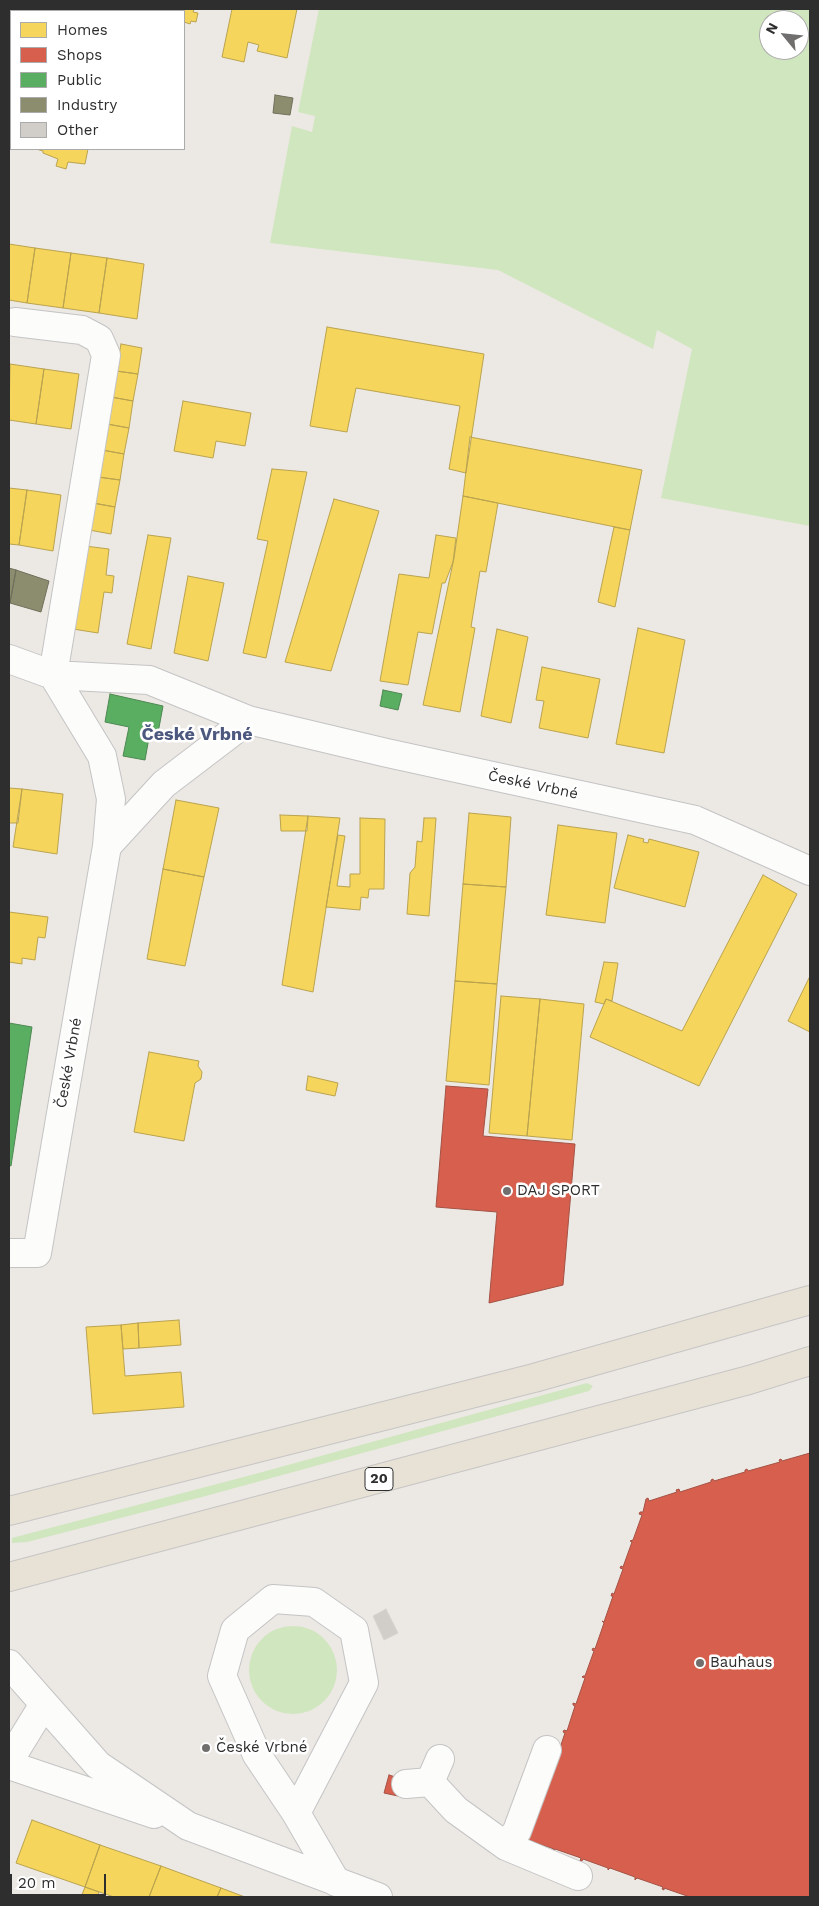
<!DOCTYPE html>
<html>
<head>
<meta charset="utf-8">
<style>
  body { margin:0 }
  #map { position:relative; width:819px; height:1906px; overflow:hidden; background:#ece8e4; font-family:"Work Sans",sans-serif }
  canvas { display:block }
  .frame { position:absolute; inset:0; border:10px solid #2e2e2e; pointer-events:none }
  .legend { position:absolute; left:10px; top:10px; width:175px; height:140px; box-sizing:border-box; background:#fff; border:1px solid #ababab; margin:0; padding:6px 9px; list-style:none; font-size:15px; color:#2e2e2e }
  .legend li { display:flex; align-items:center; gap:10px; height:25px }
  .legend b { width:25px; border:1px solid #ababab }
  .north { position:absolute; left:759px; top:10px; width:50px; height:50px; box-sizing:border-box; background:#fff; border:1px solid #ababab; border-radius:50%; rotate:298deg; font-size:14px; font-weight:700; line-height:20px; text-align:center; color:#2e2e2e }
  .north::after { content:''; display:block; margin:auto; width:18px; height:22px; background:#706f6e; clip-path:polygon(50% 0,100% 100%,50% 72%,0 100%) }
  .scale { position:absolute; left:10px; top:1874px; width:96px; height:22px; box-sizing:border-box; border:2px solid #2e2e2e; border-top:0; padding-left:6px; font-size:15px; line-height:18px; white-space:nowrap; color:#2e2e2e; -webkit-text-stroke:4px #fff; paint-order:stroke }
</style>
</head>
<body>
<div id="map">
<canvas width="819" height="1906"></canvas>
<div class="frame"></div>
<ul class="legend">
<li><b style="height:14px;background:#f6d55c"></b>Homes</li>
<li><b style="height:14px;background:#d6604d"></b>Shops</li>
<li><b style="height:14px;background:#5aae61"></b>Public</li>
<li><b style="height:14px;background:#8c8c6e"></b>Industry</li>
<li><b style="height:14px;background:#d1ceca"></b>Other</li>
</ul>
<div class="north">N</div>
<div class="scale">20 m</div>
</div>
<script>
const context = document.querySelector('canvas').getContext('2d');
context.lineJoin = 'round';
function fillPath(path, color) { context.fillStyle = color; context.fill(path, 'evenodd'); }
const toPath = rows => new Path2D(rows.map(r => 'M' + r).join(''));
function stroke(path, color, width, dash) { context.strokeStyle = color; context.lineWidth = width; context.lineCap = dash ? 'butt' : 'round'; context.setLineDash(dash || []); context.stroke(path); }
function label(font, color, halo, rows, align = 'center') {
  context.font = font + ' "Work Sans",sans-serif'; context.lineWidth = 5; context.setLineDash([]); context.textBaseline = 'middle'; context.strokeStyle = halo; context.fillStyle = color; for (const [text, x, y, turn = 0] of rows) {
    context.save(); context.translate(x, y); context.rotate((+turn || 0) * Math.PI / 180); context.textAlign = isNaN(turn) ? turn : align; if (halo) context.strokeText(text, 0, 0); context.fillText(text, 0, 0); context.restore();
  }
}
fillPath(toPath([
  [319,9,810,9,810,526,661,498,692,349,657,330,653,349,498,270,270,243,292,126,312,132,315,116,298,112],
  [769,20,799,20,799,50,769,50],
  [587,1383,593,1386,589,1391,202,1497,27,1542,12,1543,12,1538,255,1474],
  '249 1670a44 44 0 1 1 88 0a44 44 0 1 1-88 0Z'
]), '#d0e6be');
const homes = toPath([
  [130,9,194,9,193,12,198,13,196,22,191,21,190,24,184,22,184,11,140,11,130,9],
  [232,9,297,9,287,58,257,51,259,45,248,42,244,62,222,57,232,9],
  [36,149,88,149,85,164,68,162,66,169,56,166,58,159,43,153,43,151,36,149],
  [9,244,35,248,27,303,9,300,9,244],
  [35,248,71,253,63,308,27,303,35,248],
  [71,253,107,258,99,313,63,308,71,253],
  [107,258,144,264,137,319,99,313,107,258],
  [327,327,484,354,466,473,449,469,460,406,356,388,347,432,310,426,327,327],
  [121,344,142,348,138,374,116,371,121,344],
  [10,364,44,369,36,424,9,420,10,364],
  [44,369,79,374,71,429,36,424,44,369],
  [116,371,138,374,133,401,111,397,116,371],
  [111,397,133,401,129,428,107,424,111,397],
  [183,401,251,413,245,446,216,441,213,458,174,451,183,401],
  [107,424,129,428,124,454,102,450,107,424],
  [470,437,642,470,630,530,463,496,470,437],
  [102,450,124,454,120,480,98,477,102,450],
  [272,469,307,472,266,658,243,653,268,541,257,539,272,469],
  [98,477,120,480,115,507,93,503,98,477],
  [9,488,27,490,19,545,9,544,9,488],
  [27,490,61,495,53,551,19,545,27,490],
  [463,496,498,503,486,572,480,571,471,627,475,628,460,712,423,705,454,558,463,496],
  [334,499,379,511,331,671,285,662,334,499],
  [93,503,115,507,111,534,89,530,93,503],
  [614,527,630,530,615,607,598,602,614,527],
  [148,535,171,538,151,649,127,644,148,535],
  [436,535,456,538,453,562,445,583,442,583,432,634,418,632,408,685,380,681,399,574,429,578,436,535],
  [85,546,109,549,106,575,114,576,112,593,104,592,98,633,73,629,85,546],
  [188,576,224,583,208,661,174,653,188,576],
  [638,628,685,640,664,753,616,744,638,628],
  [497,629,528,637,511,723,481,716,497,629],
  [542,667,600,679,588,738,539,728,544,701,536,700,542,667],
  [9,788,22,789,18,823,9,823,9,788],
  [22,789,63,794,57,854,13,847,22,789],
  [176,800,219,808,204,877,163,869,176,800],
  [469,813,511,817,506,887,463,884,469,813],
  [280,815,308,816,307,831,281,831,280,815],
  [308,816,340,818,313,992,282,985,308,816],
  [360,818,385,819,384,889,369,889,368,898,361,897,360,910,326,907,338,835,345,836,337,886,350,887,350,874,360,874,360,818],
  [424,818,436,818,429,916,407,914,410,873,415,867,417,841,422,842,424,818],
  [558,825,617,833,605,923,546,915,558,825],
  [628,835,644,839,643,842,648,843,649,839,699,852,685,907,614,888,628,835],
  [163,869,204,877,185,966,147,959,163,869],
  [763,875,797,894,699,1086,590,1037,606,999,682,1031,763,875],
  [463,884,506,887,497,984,455,981,463,884],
  [9,912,48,917,45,938,38,937,35,960,22,958,22,964,9,962,9,912],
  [604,962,618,963,612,1001,606,999,604,1004,595,1002,604,962],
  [810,976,810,1032,788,1021,810,976],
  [455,981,497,984,489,1085,446,1081,455,981],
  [501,996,540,999,527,1136,489,1133,501,996],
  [540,999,584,1004,572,1140,527,1136,540,999],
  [149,1052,199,1061,198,1066,202,1072,201,1079,195,1083,184,1141,134,1132,149,1052],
  [308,1076,338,1083,335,1096,306,1090,308,1076],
  [179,1320,181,1345,139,1348,138,1323,179,1320],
  [138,1323,139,1348,123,1349,121,1325,138,1323],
  [121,1325,125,1376,181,1372,184,1407,93,1414,86,1327,121,1325],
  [32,1820,100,1845,85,1887,16,1863,32,1820],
  [100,1845,161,1866,149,1897,114,1897,85,1887,100,1845],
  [161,1866,221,1888,217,1897,149,1897,161,1866],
  [85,1887,99,1892,97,1897,81,1897,85,1887],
  [221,1888,245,1897,217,1897,221,1888]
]);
fillPath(homes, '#f6d55c');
stroke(homes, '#baa34e', 1);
const shops = toPath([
  [446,1086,488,1089,483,1136,575,1144,563,1285,489,1303,497,1212,436,1207,446,1086],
  [810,1453,810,1897,690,1897,664,1888,664,1890,662,1889,663,1887,637,1878,635,1880,635,1877,610,1868,608,1870,608,1868,583,1859,582,1861,580,1861,581,1858,555,1849,554,1851,552,1851,554,1849,528,1840,528,1842,526,1839,528,1839,537,1815,565,1733,563,1732,564,1730,567,1731,575,1706,573,1705,573,1703,576,1704,585,1678,582,1677,583,1676,585,1676,594,1651,592,1650,593,1648,595,1649,604,1623,602,1621,604,1622,613,1596,611,1596,612,1593,614,1594,623,1569,620,1568,621,1566,623,1567,632,1542,630,1541,633,1540,642,1515,639,1514,640,1512,643,1512,646,1499,648,1498,649,1501,677,1492,676,1490,679,1489,680,1492,711,1482,711,1480,713,1479,714,1481,745,1472,745,1470,747,1469,748,1471,780,1462,779,1460,781,1459,782,1461,810,1453],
  [389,1775,402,1779,398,1796,384,1793,389,1775]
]);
fillPath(shops, '#d6604d');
stroke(shops, '#a45144', 1);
const public = toPath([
  [383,690,402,694,398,710,380,706,383,690],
  [110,694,163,706,158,733,150,732,145,760,123,756,129,727,105,722,110,694],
  [9,1023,32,1027,11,1166,9,1165,9,1023]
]);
fillPath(public, '#5aae61');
stroke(public, '#4d8852', 1);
const industry = toPath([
  [275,95,293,98,290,115,273,113,275,95],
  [9,568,16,570,10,603,9,602,9,568],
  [16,570,49,581,41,612,10,603,16,570]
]);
fillPath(industry, '#8c8c6e');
stroke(industry, '#70705b', 1);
const building = toPath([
  [386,1609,398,1633,384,1640,373,1616,386,1609]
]);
fillPath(building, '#d1ceca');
stroke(building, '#d7d4d0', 1);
const minor = toPath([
  [54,11,54,9],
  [15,322,82,330,99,339,106,355,53,675,149,680,248,720,387,753,695,820,810,871],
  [9,659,53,675,102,756,111,799,107,846,37,1253,9,1253],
  [107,846,164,784,248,720],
  [9,1664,98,1765,188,1826,378,1897],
  [440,1759,430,1782,456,1810,506,1846,578,1876],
  [9,1761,44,1704],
  [9,1765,154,1814],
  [406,1784,430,1782],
  [296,1813,364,1683,354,1630,314,1602,273,1599,235,1630,222,1676,257,1755,296,1813,336,1882],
  [506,1846,517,1831,547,1750]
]);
const major = toPath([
  [9,1511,534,1378,810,1300],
  [9,1577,749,1380,810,1361]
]);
stroke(minor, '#c5c4c5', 30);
stroke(major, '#c6c5c4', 30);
stroke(minor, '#fcfcfb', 28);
stroke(major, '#e8e2d6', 28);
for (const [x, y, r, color] of [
  [507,1191,5,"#706f6e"],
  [700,1663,5,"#706f6e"],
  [206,1748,5,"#706f6e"]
]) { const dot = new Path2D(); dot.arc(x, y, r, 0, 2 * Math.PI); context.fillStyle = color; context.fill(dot); stroke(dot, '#fff', 2); }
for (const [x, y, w] of [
  [379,1479,28]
]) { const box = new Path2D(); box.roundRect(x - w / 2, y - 11.5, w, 23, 4); context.fillStyle = '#fff'; context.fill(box); stroke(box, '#2e2e2e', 1); }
label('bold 14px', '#2e2e2e', null, [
  ["20",379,1479]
]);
label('15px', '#2e2e2e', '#fff', [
  ["České Vrbné",533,785,12],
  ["České Vrbné",69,1063,-80]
]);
label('15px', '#2e2e2e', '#fff', [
  ["DAJ SPORT",517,1191],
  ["Bauhaus",710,1663],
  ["České Vrbné",216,1748]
], 'left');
label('bold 18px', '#4d587f', '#fff', [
  ["České Vrbné",197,735]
]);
</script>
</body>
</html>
